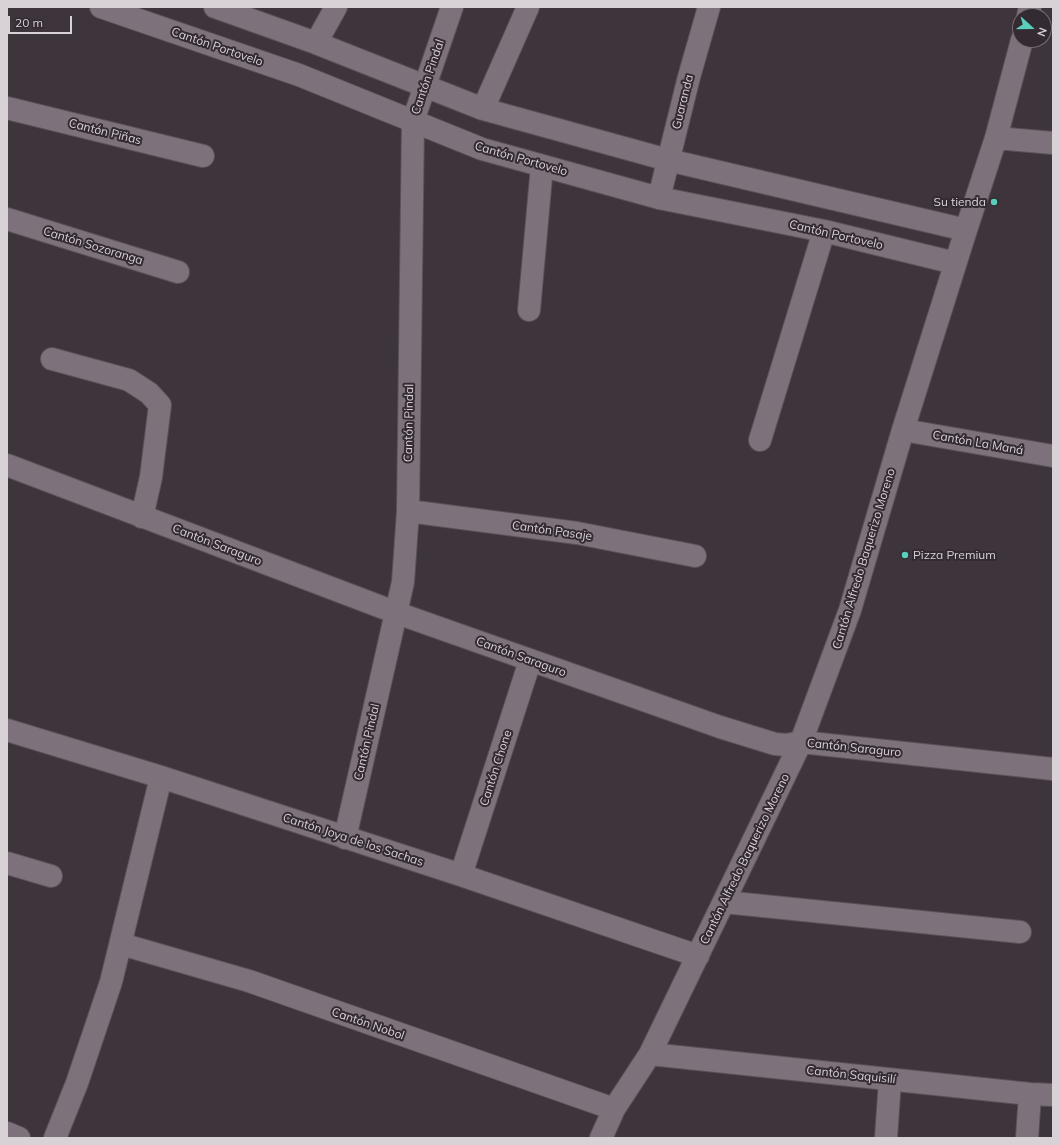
<!DOCTYPE html>
<html>
<head>
<meta charset="utf-8">
<style>
  body { margin:0 }
  #map { position:relative; width:1060px; height:1145px; overflow:hidden; background:#3e343c; font-family:Mulish,sans-serif }
  canvas { display:block }
  .frame { position:absolute; inset:0; border:8px solid #d8d2d7; pointer-events:none }
  .north { position:absolute; left:1012px; top:8px; width:40px; height:40px; box-sizing:border-box; background:#332a32; border:1px solid #756d74; border-radius:50%; rotate:111deg; font-size:11px; font-weight:700; line-height:16px; text-align:center; color:#d8d2d7 }
  .north::after { content:''; display:block; margin:auto; width:14px; height:18px; background:#5bcebb; clip-path:polygon(50% 0,100% 100%,50% 72%,0 100%) }
  .scale { position:absolute; left:8px; top:16px; width:64px; height:18px; box-sizing:border-box; border:2px solid #d8d2d7; border-top:0; padding-left:5px; font-size:12px; line-height:14px; white-space:nowrap; color:#d8d2d7; -webkit-text-stroke:3px #332a32; paint-order:stroke }
</style>
</head>
<body>
<div id="map">
<canvas width="1060" height="1145"></canvas>
<div class="frame"></div>
<div class="north">N</div>
<div class="scale">20 m</div>
</div>
<script>
const context = document.querySelector('canvas').getContext('2d');
context.lineJoin = 'round';
const toPath = rows => new Path2D(rows.map(r => 'M' + r).join(''));
function stroke(path, color, width, dash) { context.strokeStyle = color; context.lineWidth = width; context.lineCap = dash ? 'butt' : 'round'; context.setLineDash(dash || []); context.stroke(path); }
function label(font, color, halo, rows, align = 'center') {
  context.font = font + ' Mulish,sans-serif'; context.lineWidth = 4; context.setLineDash([]); context.textBaseline = 'middle'; context.strokeStyle = halo; context.fillStyle = color; for (const [text, x, y, turn = 0] of rows) {
    context.save(); context.translate(x, y); context.rotate((+turn || 0) * Math.PI / 180); context.textAlign = isNaN(turn) ? turn : align; if (halo) context.strokeText(text, 0, 0); context.fillText(text, 0, 0); context.restore();
  }
}
const minor = toPath([
  [101,7,299,75,482,149,659,198,824,231,955,263],
  [215,7,316,43,483,109,668,160,966,230],
  [1028,16,1030,7],
  [316,43,336,7],
  [7,108,203,156],
  [483,109,528,7],
  [996,138,1053,143],
  [659,198,689,77,709,7],
  [7,219,178,272],
  [529,310,542,166],
  [52,359,129,380,149,393,160,405,151,477,142,517],
  [903,430,1053,456],
  [760,440,824,231],
  [7,465,397,613,720,727,775,744,787,745,801,742,1053,769],
  [408,511,577,533,695,556],
  [7,730,161,777,461,875,698,956],
  [345,838,403,582,408,511,413,121,452,7],
  [7,863,51,876],
  [461,875,530,661],
  [724,902,1020,932],
  [121,944,249,981,614,1109],
  [650,1054,1030,1094,1053,1095],
  [7,1133,19,1138],
  [55,1138,77,1083,111,982,161,777],
  [601,1138,614,1109,650,1054,801,742,850,610,903,430,966,230,996,138,1022,40],
  [886,1138,890,1080],
  [1027,1138,1030,1094]
]);
stroke(minor, '#5a5259', 24);
stroke(minor, '#7d727b', 22);
for (const [x, y, r, color] of [
  [994,202,4,"#5bcebb"],
  [905,555,4,"#5bcebb"]
]) { const dot = new Path2D(); dot.arc(x, y, r, 0, 2 * Math.PI); context.fillStyle = color; context.fill(dot); stroke(dot, '#332a32', 1.5); }
label('12px', '#d8d2d7', '#332a32', [
  ["Cantón Portovelo",217,47,19],
  ["Cantón Pindal",428,77,-71],
  ["Guaranda",683,102,-76],
  ["Cantón Piñas",105,132,14],
  ["Cantón Portovelo",521,159,16],
  ["Cantón Portovelo",836,235,13],
  ["Cantón Sozoranga",93,246,17],
  ["Cantón Pindal",409,423,-89],
  ["Cantón La Maná",978,443,10],
  ["Cantón Pasaje",552,531,8],
  ["Cantón Saraguro",217,545,21],
  ["Cantón Alfredo Baquerizo Moreno",864,559,-73],
  ["Cantón Saraguro",521,657,20],
  ["Cantón Pindal",367,742,-77],
  ["Cantón Saraguro",854,748,6],
  ["Cantón Chone",496,768,-72],
  ["Cantón Joya de los Sachas",353,840,18],
  ["Cantón Alfredo Baquerizo Moreno",745,859,-64],
  ["Cantón Nobol",368,1024,19],
  ["Cantón Saquisilí",851,1075,6]
]);
label('12px', '#d8d2d7', '#332a32', [
  ["Su tienda",986,202],
  ["Pizza Premium",913,555,"left"]
], 'right');
</script>
</body>
</html>
